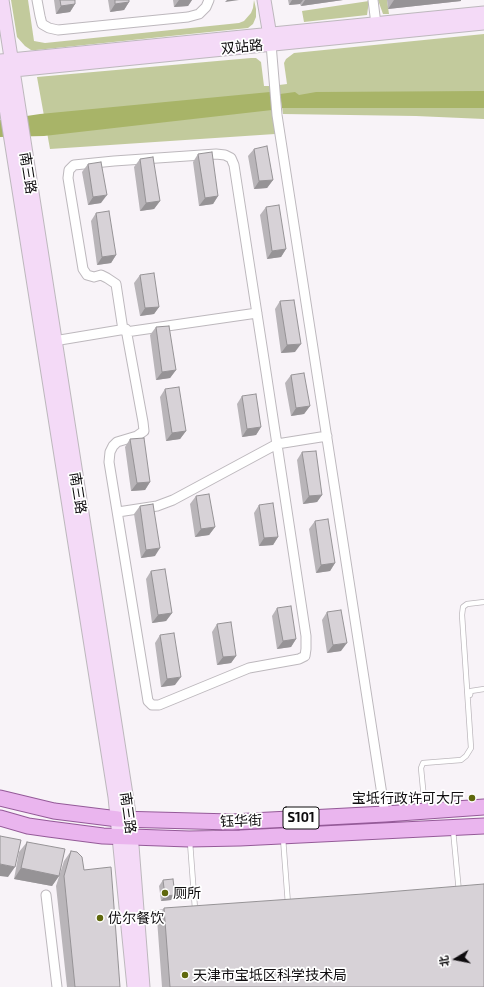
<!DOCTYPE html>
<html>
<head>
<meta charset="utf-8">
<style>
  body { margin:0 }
  #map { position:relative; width:484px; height:987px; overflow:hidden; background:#f8f3f8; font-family:"Exo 2","Noto Sans SC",sans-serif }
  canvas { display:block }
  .north { position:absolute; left:436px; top:939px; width:40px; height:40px; -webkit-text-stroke:3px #fff; paint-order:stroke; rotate:260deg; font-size:11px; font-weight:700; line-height:16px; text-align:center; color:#0e0c0e }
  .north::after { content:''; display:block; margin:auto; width:14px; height:18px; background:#0e0c0e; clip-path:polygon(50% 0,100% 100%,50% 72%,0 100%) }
</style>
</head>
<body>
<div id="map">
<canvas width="484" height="987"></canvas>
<div class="north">北</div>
</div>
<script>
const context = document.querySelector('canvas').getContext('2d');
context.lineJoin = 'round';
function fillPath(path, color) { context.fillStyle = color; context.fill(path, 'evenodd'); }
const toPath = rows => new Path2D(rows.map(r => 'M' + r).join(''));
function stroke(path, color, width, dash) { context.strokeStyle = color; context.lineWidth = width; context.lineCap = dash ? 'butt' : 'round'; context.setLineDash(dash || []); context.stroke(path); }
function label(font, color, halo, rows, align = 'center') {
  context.font = font + ' "Exo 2","Noto Sans SC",sans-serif'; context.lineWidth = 3.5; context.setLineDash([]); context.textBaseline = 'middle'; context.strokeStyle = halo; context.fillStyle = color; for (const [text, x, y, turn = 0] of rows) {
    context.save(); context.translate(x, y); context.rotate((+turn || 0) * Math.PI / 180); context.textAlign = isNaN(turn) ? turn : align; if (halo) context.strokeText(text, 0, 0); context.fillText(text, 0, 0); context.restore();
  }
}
fillPath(toPath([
  [11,0,28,0,34,41,45,43,239,23,244,21,251,13,253,8,254,0,256,9,256,17,253,24,248,28,36,50,31,50,25,46,17,37],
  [378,0,387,0,389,14,383,14],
  [369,1,367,15,304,22,302,11],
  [484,34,484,119,416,116,283,114,279,85,287,84,284,63,286,59,294,53],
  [251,58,256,58,261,62,264,86,270,86,275,134,50,149,37,77]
]), '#c2ca9c');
fillPath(toPath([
  [484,91,484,108,282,108,280,94,295,92,299,95,316,92],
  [270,92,272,110,44,136,0,137,0,120,40,114]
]), '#a8b468');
const lane = toPath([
  [470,695,471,691,484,689],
  [425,809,421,768,423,763,461,760,466,756,471,748,462,615,463,607,467,604,484,602],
  [453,830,459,892],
  [283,838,288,904],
  [190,842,195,909,193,909],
  [139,915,165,912]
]);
const street = toPath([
  [37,0,40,16,42,24,49,28,58,30,188,17,199,14,206,7,209,0],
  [373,0,376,24],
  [271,44,277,115,385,814],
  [126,332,257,313],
  [54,341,126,329,143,422,144,431,137,436,117,442,113,446,110,452,109,462,148,701,152,705,159,705,249,668,299,659,305,656,306,649,306,636,266,372,234,165,231,158,225,155,216,154,114,161,74,165,69,170,68,178,83,269,87,275,94,277,101,275,107,278,116,284,123,330],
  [118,512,157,506,173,500,277,444,327,436],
  [46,895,57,987]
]);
const secondary = toPath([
  [2,0,130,820,143,987],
  [264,0,271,42],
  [0,61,484,13],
  [0,70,115,797,134,987],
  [4,71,484,23]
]);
const primary = toPath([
  [0,798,54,811,118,819,232,822,385,814,484,807],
  [0,818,28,826,49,829,103,836,189,839,240,838,484,826]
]);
stroke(lane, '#bdb8bd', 6);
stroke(street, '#bdb8bd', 11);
stroke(secondary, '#bdb8bd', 15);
stroke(primary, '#945a98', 17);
stroke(lane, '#fff', 4.5);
stroke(street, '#fff', 9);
stroke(secondary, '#f4daf7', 13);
stroke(primary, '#eab5ee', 15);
fillPath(toPath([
  [54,0,75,0,75,4,70,12,56,14],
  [108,0,129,0,129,2,124,10,110,12],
  [173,0,192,0,188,6,174,7],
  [288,0,343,0,301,6,300,4,289,5],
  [387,0,461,0,461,1,388,9],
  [254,149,273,180,267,188,254,189,248,156],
  [198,154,218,196,213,204,199,206,193,162],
  [140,159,160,201,154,209,140,211,134,167],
  [88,164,101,203,88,205,82,172],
  [266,207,286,249,281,257,267,259,260,215],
  [96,213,116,255,111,263,97,265,91,221],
  [140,275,159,307,154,314,140,316,134,283],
  [280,301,295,352,281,353,275,309],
  [156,327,176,370,170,378,156,380,150,335],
  [291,375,310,406,304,414,291,416,285,383],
  [165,389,186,431,180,439,166,441,160,397],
  [242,396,261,427,256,435,242,437,237,404],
  [130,439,150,482,145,490,131,491,125,447],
  [302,452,322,495,317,502,303,504,297,460],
  [196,496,215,527,209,535,195,537,190,504],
  [259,505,278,537,273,545,259,546,254,513],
  [140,506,155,556,141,558,134,514],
  [315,521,335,563,330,571,316,573,309,529],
  [151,571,172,613,166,621,152,623,146,579],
  [277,608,296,639,291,647,277,649,272,616],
  [327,612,341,651,327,653,322,620],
  [217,624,236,656,231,663,217,665,212,632],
  [160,635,175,685,161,687,155,643],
  [27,842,59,876,52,886,14,879,19,852],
  [71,851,84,870,120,987,67,987,56,886,64,861],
  [163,880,171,900,161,901,159,886],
  [164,908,484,987,162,987,157,919]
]), '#b9b5b9');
fillPath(toPath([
  [179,0,192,0,188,6,174,7],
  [227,0,239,0,225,2],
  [292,0,303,0,300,4,289,5],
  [305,0,343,0,301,6],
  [394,0,461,0,461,1,388,9],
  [129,2,124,10,110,12,115,4],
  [75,4,70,12,56,14,61,6],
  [273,180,267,188,254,189,259,181],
  [107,195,101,203,88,205,93,197],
  [218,196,213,204,199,206,205,198],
  [160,201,154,209,140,211,146,203],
  [286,249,281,257,267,259,272,251],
  [116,255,111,263,97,265,102,257],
  [159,307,154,314,140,316,145,308],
  [301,344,295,352,281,353,287,345],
  [176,370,170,378,156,380,162,372],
  [310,406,304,414,291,416,296,408],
  [261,427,256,435,242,437,247,429],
  [186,431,180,439,166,441,172,433],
  [150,482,145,490,131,491,137,483],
  [322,495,317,502,303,504,309,496],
  [215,527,209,535,195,537,201,529],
  [278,537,273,545,259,546,264,538],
  [160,548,155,556,141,558,146,550],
  [335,563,330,571,316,573,321,565],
  [172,613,166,621,152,623,158,615],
  [296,639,291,647,277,649,283,641],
  [347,643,341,651,327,653,333,645],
  [236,656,231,663,217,665,223,657],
  [181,677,175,685,161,687,167,679],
  [0,864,15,867,8,877,0,876],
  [21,868,59,876,52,886,14,879],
  [175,895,171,900,161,901,165,896]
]), '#969396');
const building = toPath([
  [60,0,75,0,75,4,61,6,60,0],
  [115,0,129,0,129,2,115,4,115,0],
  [267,146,273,180,259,181,254,149,267,146],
  [212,152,218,196,205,198,198,154,212,152],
  [153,157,160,201,146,203,140,159,153,157],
  [101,162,107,195,93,197,88,164,101,162],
  [279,205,286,249,272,251,266,207,279,205],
  [109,211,116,255,102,257,96,213,109,211],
  [154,273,159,307,145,308,140,275,154,273],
  [294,300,301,344,287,345,280,301,294,300],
  [169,326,176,370,162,372,156,327,169,326],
  [304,373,310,406,296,408,291,375,304,373],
  [179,387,186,431,172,433,165,389,179,387],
  [256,394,261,427,247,429,242,396,256,394],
  [144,438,150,482,137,483,130,439,144,438],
  [316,451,322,495,309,496,302,452,316,451],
  [209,494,215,527,201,529,196,496,209,494],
  [273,503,278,537,264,538,259,505,273,503],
  [153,504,160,548,146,550,140,506,153,504],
  [328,519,335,563,321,565,315,521,328,519],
  [165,569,172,613,158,615,151,571,165,569],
  [291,606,296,639,283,641,277,608,291,606],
  [341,610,347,643,333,645,327,612,341,610],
  [231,622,236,656,223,657,217,624,231,622],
  [174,633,181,677,167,679,160,635,174,633],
  [0,836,21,840,15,867,0,864,0,836],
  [27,842,65,849,59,876,21,868,27,842],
  [71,851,77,852,82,857,84,870,111,867,120,987,75,987,64,876,71,851],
  [173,879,175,895,165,896,163,880,173,879],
  [484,884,484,987,170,987,164,908,363,894,484,884]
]);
fillPath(building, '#d7d2d7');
stroke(building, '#969396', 1);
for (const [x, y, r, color] of [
  [472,798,4,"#5f680d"],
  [165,893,4,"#5f680d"],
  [100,918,4,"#5f680d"],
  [185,975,4,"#5f680d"]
]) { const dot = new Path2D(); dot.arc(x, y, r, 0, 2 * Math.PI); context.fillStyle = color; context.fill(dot); stroke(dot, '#fff', 1.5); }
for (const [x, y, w] of [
  [301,818,36]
]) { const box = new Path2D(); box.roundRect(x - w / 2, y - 11, w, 22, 3); context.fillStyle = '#fff'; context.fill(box); stroke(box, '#0e0c0e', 1); }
label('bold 13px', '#0e0c0e', null, [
  ["S101",301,818]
]);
label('14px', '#0e0c0e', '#fff', [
  ["双站路",242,47,-6],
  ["南三路",28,173,81],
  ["南三路",78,493,81],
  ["南三路",128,813,82],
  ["钰华街",241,821,-2]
]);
label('14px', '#0e0c0e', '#fff', [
  ["宝坻行政许可大厅",464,798,"right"],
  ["厕所",173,893],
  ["优尔餐饮",108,918],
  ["天津市宝坻区科学技术局",193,975]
], 'left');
</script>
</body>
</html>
